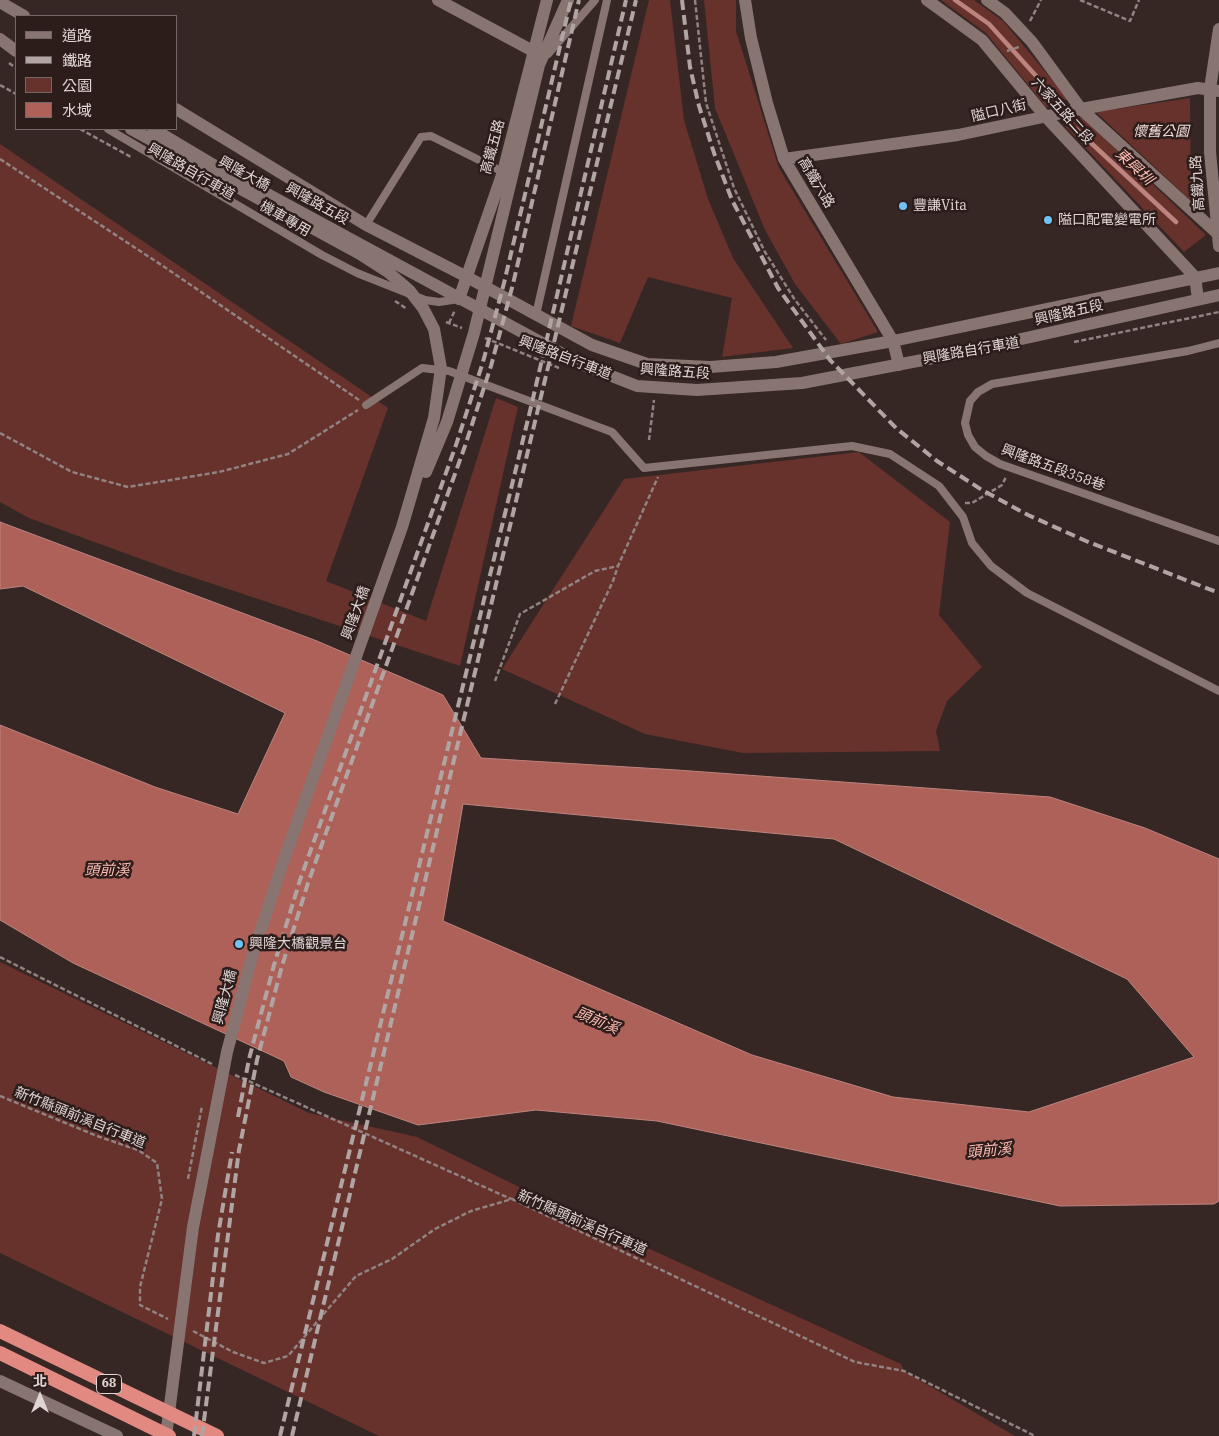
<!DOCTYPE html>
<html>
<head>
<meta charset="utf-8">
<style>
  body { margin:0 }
  #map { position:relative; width:1219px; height:1436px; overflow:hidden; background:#362725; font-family:"IBM Plex Serif","Noto Sans TC",serif }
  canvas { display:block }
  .legend { position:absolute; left:15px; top:15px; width:162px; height:115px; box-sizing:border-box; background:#2c1d1b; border:1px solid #746765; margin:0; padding:6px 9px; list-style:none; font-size:15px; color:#e0d5d3 }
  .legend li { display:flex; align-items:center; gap:10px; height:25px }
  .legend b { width:25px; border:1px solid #746765 }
  .north { position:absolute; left:15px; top:1371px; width:50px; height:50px; -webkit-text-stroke:4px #2c1d1b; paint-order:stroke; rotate:0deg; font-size:14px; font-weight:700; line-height:20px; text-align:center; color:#e0d5d3 }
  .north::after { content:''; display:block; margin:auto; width:18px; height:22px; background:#e0d5d3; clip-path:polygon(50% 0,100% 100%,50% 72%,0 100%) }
</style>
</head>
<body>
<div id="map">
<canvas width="1219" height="1436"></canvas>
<ul class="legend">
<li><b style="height:6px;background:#887572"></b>道路</li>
<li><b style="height:6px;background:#b1a5a3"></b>鐵路</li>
<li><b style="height:14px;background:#67312c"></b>公園</li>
<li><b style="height:14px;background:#ae6159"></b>水域</li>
</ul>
<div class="north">北</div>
</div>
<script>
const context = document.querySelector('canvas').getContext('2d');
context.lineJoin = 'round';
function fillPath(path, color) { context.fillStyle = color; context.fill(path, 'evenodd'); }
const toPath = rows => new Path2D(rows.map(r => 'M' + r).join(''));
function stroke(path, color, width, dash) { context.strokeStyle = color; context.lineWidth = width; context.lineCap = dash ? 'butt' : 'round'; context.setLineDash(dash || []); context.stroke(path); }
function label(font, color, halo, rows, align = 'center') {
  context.font = font + ' "IBM Plex Serif","Noto Sans TC",serif'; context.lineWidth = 5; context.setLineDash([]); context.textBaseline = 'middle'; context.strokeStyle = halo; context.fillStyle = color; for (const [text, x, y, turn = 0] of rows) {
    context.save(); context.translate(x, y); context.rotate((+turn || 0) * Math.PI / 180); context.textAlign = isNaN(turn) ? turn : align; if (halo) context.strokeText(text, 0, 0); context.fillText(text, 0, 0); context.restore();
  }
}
fillPath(toPath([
  [649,0,670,0,684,120,708,199,733,258,793,348,722,357,732,298,648,277,620,343,571,326],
  [704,0,736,0,736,31,779,168,878,332,841,344,795,284,765,230,715,108],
  [941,0,974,0,1003,21,1068,99,1046,107,986,33],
  [1190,98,1191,201,1096,112],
  [1082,117,1206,235,1184,252,1063,124],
  [0,144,388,408,326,581,426,621,496,398,518,407,460,666,171,570,29,518,0,502],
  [859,452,950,522,939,615,982,667,947,701,936,731,940,751,743,753,645,734,502,669,624,479],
  [0,962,309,1113,417,1137,591,1222,901,1364,904,1371,1015,1436,379,1436,0,1253]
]), '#67312c');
const water = toPath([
  [0,522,317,641,443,695,481,758,677,770,1050,797,1145,828,1219,859,1219,1201,1214,1204,1060,1206,657,1121,536,1110,418,1125,324,1092,291,1077,284,1061,73,963,0,920,0,725,155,787,238,814,285,713,23,586,0,589,0,522],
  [463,804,834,839,1127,979,1194,1057,1029,1112,893,1097,752,1055,443,921,463,804]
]);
fillPath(water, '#ae6159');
stroke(water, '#bd847e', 1);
stroke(toPath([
  [955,0,989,24,1037,77],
  [1076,129,1176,222]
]), '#bd847e', 4.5);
stroke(toPath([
  [695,0,706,103,734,188,765,252,795,300,826,340],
  [1080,0,1130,21,1139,0],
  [1030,21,1041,0],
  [1007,51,1019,47],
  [9,63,16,68],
  [0,85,16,94],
  [80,129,131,157],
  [0,159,166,268,359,400],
  [395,301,407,309],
  [446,322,462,328],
  [449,323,455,310],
  [485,338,559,368],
  [1074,342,1219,312],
  [0,433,72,472,128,487,219,472,288,454,358,410],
  [649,440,654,400],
  [965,503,972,503,1002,485,1006,477],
  [495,681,520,614,595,571,618,566,658,477],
  [555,704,613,581,618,566],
  [0,957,212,1064],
  [235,1075,511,1199],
  [0,1096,97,1136,138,1150,157,1163,162,1199,140,1287,140,1305,168,1319],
  [188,1179,202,1106],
  [193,1331,233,1352,264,1363,288,1356,356,1276,392,1259,435,1229,471,1211,512,1199,855,1362,904,1371,1035,1436]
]), '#908381', 2.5, [5, 2.5]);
stroke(toPath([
  [548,54,595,0],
  [108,129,322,255,357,273,425,300,439,302,459,299],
  [366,225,421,137,431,136,503,172],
  [536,315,607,0],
  [1219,343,1188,351,992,384,978,392,970,401,965,423,968,435,975,447,986,456,1000,464,1219,541],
  [366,405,422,368,449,371,612,432,644,468,852,446,890,454,939,486,963,517,972,543,991,566,1027,593,1219,691]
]), '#887572', 8);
stroke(toPath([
  [438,0,533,51],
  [745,0,751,38,767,103,784,159,893,341,899,365],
  [927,0,982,40,1045,116,1195,277,1198,299],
  [987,0,1005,13,1032,42,1081,109,1217,233],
  [1219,29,1210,89,1210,152,1219,246],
  [784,159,958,135,1081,109,1198,88,1219,91],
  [0,1381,117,1436]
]), '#887572', 12);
stroke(toPath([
  [0,2,24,16],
  [0,39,16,51],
  [176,109,366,225,467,277,592,345,647,364,710,367,776,362,893,341,1219,273],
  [131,129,360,254,388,272,409,290,423,308,434,329,441,368,434,418,402,527,281,868,252,957,227,1052,193,1227,166,1436],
  [153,129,210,163,581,364,637,386,697,390,802,383,954,354,1219,295],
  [459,299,503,172,547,0],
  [426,472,447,422,474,333,539,65,568,0]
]), '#887572', 12);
stroke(toPath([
  [0,1331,217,1436],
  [0,1353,169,1436]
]), '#e28a81', 14);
stroke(toPath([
  [682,0,690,67,699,106,714,153,732,200,778,288,830,360,896,428,937,461,982,490,1028,515,1086,541,1219,593],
  [238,1117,249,1059,274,965,300,880,456,445,483,362,504,283,571,0],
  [194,1436,218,1235,232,1152],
  [202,1436,239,1150,257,1060,282,966,308,883,465,446,491,366,513,284,579,0],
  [280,1436,530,411,626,0],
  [292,1436,636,0]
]), '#b1a5a3', 4, [10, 5]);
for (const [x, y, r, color] of [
  [903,206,5,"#6fc2f4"],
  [1048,220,5,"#6fc2f4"],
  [239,944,5,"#6fc2f4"]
]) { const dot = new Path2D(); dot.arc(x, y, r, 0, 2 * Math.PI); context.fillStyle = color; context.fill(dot); stroke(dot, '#2c1d1b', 2); }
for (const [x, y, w] of [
  [109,1384,25]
]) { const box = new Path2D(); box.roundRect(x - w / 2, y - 9.5, w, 19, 4); context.fillStyle = '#2c1d1b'; context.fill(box); stroke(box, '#e0d5d3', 1); }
label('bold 12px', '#e0d5d3', null, [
  ["68",109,1384]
]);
label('14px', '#e0d5d3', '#2c1d1b', [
  ["隘口八街",999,111,-13],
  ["六家五路二段",1062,111,48],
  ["高鐵五路",493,147,-75],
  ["興隆路自行車道",191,172,30],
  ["興隆大橋",244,174,29],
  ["高鐵六路",816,183,59],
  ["高鐵九路",1198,183,-94],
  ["興隆路五段",317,204,29],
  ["機車專用",285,219,30],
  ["興隆路五段",1069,313,-13],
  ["興隆路自行車道",971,351,-10],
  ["興隆路自行車道",565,358,21],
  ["興隆路五段",675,372,4],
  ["興隆路五段358巷",1053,468,20],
  ["興隆大橋",356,613,-70],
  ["興隆大橋",225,997,-75],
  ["新竹縣頭前溪自行車道",80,1118,22],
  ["新竹縣頭前溪自行車道",582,1223,24]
]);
label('italic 14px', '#f3dcd9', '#2c1d1b', [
  ["懷舊公園",1161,132]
]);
label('14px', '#e0d5d3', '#2c1d1b', [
  ["豐謙Vita",913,206],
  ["隘口配電變電所",1058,220],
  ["興隆大橋觀景台",249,944]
], 'left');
label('italic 15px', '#febbb3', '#2c1d1b', [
  ["東興圳",1134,167,43],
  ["頭前溪",107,871],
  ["頭前溪",597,1021,23],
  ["頭前溪",989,1151,-5]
]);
</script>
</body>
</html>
